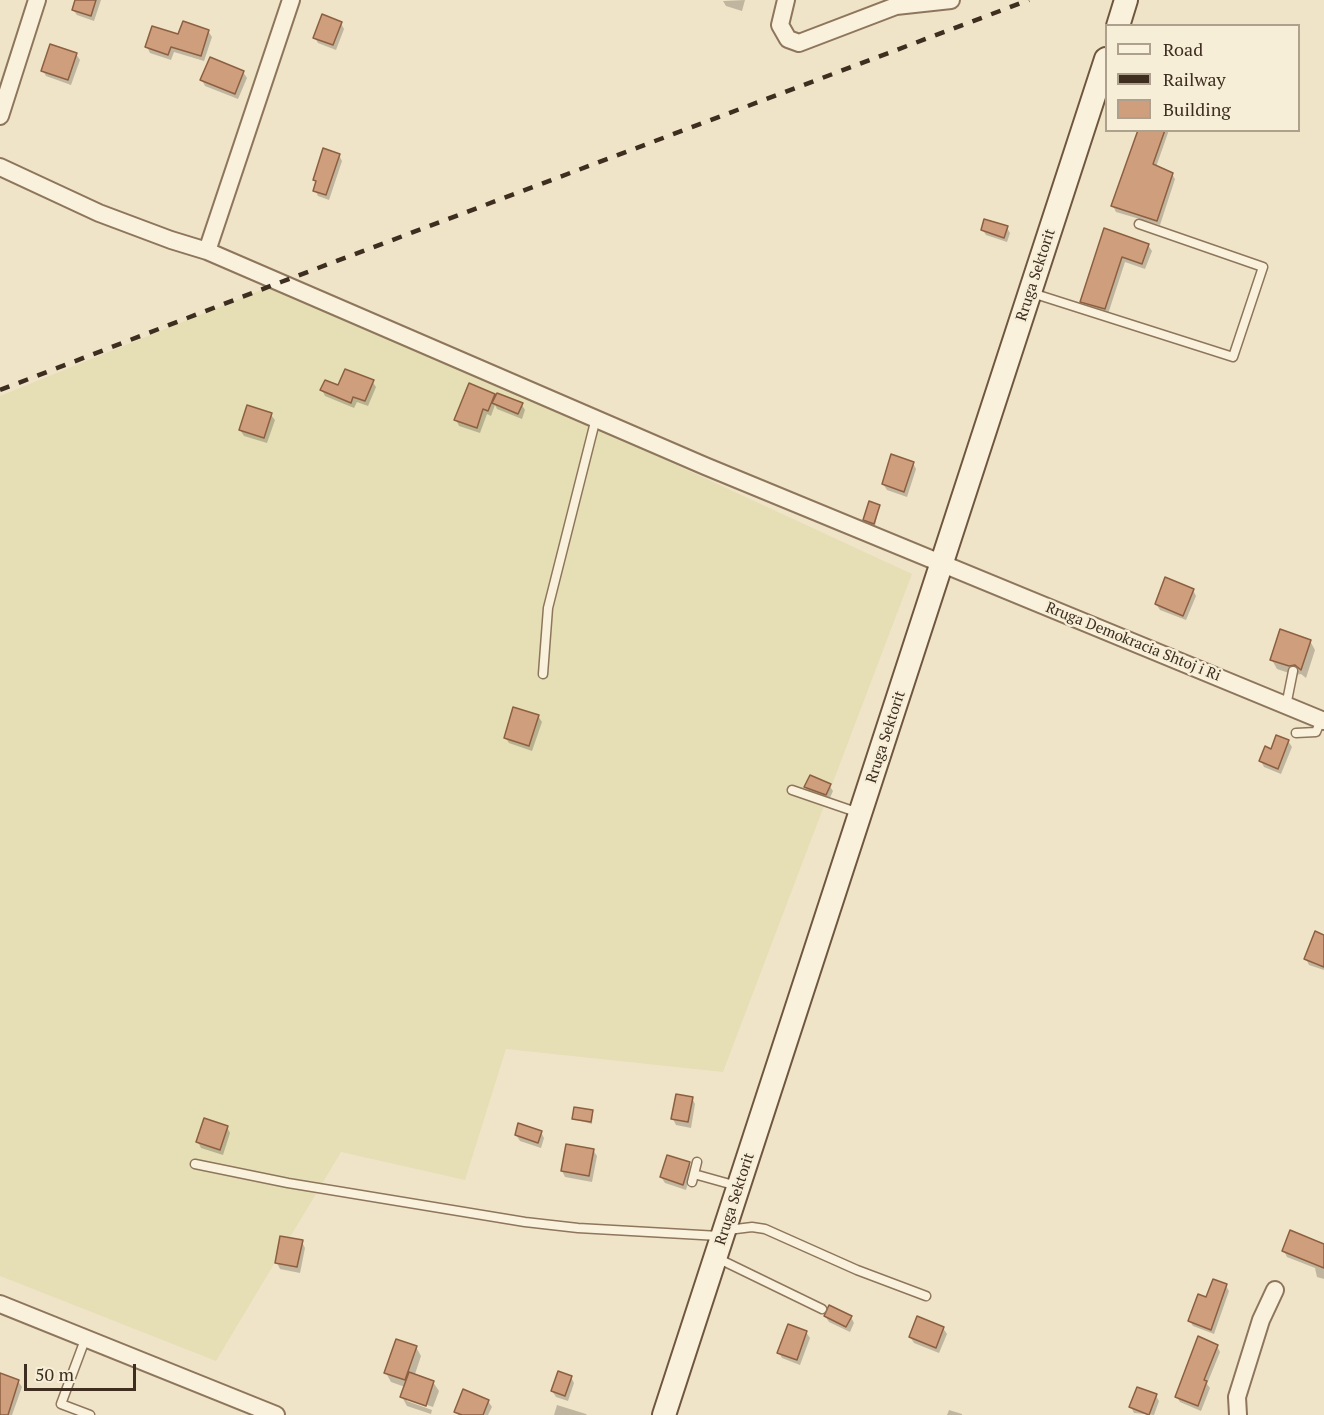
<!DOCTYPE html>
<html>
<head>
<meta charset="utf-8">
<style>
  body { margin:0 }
  #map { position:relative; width:1324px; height:1415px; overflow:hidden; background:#f0e4c8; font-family:"PT Serif",serif }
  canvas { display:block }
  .legend { position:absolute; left:1105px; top:24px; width:195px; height:108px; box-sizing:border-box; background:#f7eed8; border:2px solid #ada18e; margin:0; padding:8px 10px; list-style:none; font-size:18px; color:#3d2e20 }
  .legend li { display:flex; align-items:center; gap:12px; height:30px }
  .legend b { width:30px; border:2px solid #ada18e }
  .scale { position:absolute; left:24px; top:1364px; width:112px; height:27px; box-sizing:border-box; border:3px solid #3d2e20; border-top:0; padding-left:8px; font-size:18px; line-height:21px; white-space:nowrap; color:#3d2e20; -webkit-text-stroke:4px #f7eed8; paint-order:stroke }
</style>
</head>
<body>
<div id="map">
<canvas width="1324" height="1415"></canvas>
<ul class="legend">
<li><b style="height:8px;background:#faf1dc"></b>Road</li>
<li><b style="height:8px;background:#3d2e20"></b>Railway</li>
<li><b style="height:16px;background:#cf9f7d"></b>Building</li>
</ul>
<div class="scale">50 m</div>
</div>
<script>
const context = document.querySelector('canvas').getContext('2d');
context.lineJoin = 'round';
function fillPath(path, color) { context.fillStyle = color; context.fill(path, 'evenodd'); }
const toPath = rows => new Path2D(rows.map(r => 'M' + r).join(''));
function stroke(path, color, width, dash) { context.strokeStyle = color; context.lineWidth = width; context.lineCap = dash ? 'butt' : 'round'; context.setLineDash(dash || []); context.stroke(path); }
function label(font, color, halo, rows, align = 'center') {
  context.font = font + ' "PT Serif",serif'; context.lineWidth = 5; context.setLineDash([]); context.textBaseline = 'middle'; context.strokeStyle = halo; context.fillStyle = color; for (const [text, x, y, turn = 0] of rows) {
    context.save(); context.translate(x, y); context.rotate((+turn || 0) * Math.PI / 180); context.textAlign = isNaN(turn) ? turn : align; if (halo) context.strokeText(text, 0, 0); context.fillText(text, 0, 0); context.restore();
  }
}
fillPath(toPath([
  [281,282,912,574,723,1072,506,1049,465,1180,341,1152,216,1361,0,1276,0,396]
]), '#e6deb5');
fillPath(toPath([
  [77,0,101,0,94,21,77,15,73,10],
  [745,0,742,11,726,6,723,1],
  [341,23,344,29,336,50,318,43,315,38],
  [208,31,212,37,204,61,174,52,171,60,150,53,147,47,179,36],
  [76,54,80,60,71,85,46,76,43,71],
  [243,72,247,78,238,99,205,86,202,80],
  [1139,130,1169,130,1156,167,1172,174,1175,179,1160,225,1116,212,1113,206],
  [339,155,342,161,329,200,318,196,315,190,317,184,315,180],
  [1007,228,1010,233,1007,242,986,235,982,229],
  [1105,230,1148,245,1152,251,1145,269,1125,262,1108,314,1085,307,1082,302],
  [372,381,376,387,368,406,357,402,354,408,325,396,322,390],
  [494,395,496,398,522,405,525,410,522,419,497,409,495,405,491,416,487,414,480,433,459,426,456,420],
  [271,415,275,420,267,443,244,436,240,430],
  [913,463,916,469,907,497,887,490,883,484],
  [879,506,875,526,866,522,865,520],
  [1193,590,1196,596,1186,620,1160,610,1156,604],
  [1310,641,1315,650,1306,678,1301,674,1295,675,1277,669,1272,660],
  [538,716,542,722,532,751,509,743,505,737],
  [1288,741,1292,747,1281,774,1264,767,1261,761],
  [829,785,833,791,829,800,809,793,806,787],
  [1324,936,1324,970,1309,965,1306,959],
  [692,1098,695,1104,691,1128,676,1125,673,1119],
  [593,1111,592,1124,573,1119],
  [227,1127,230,1133,223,1155,201,1148,198,1142],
  [541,1132,544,1138,541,1148,520,1141,516,1135],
  [593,1150,597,1156,592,1182,565,1177,562,1171],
  [689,1164,692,1169,686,1190,665,1183,661,1177],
  [1291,1232,1324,1243,1324,1279,1317,1277,1315,1268,1287,1257,1284,1251],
  [302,1242,305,1248,300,1273,280,1269,277,1263],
  [1226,1286,1229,1291,1214,1334,1193,1326,1190,1321,1206,1299],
  [825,1316,851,1317,854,1323,850,1332,829,1322],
  [943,1328,947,1334,939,1353,914,1343,910,1337],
  [806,1332,810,1338,800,1365,782,1358,779,1353],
  [1217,1346,1220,1352,1207,1384,1210,1388,1201,1411,1180,1402,1177,1397],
  [416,1347,421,1356,415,1374,433,1382,439,1391,433,1407,407,1398,407,1401,432,1410,431,1414,407,1406,402,1397,405,1387,391,1382,386,1373],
  [0,1375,18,1381,22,1387,12,1415,0,1415],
  [571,1377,574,1383,568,1401,556,1397,552,1391],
  [1156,1396,1159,1401,1154,1415,1134,1413,1131,1407],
  [488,1401,492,1407,488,1415,458,1415,456,1412],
  [557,1405,586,1414,587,1415,554,1415],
  [949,1410,962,1414,962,1415,947,1415]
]), '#0003');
const building = toPath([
  [75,0,96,0,91,16,72,10,75,0],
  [322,14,342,22,333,45,313,38,322,14],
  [183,21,209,30,201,56,171,47,168,55,145,47,152,26,178,34,183,21],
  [50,44,77,53,68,80,41,71,50,44],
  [210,57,244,71,235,94,200,80,210,57],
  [1138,130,1165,130,1153,164,1173,173,1157,221,1111,206,1138,130],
  [323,148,340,154,326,195,313,191,316,181,313,180,323,148],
  [984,219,1008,226,1004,238,981,230,984,219],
  [1104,228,1149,244,1142,264,1122,257,1105,309,1080,302,1104,228],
  [345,369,374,380,365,401,353,397,351,403,320,390,325,380,338,385,345,369],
  [469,383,495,394,488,411,483,409,477,428,454,420,469,383],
  [497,393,523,403,518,414,492,403,497,393],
  [247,405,272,413,264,438,239,430,247,405],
  [891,454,914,462,904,492,882,484,891,454],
  [869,501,880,505,874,524,863,520,869,501],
  [1165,577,1194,589,1183,616,1155,604,1165,577],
  [1280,629,1311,640,1301,670,1295,665,1289,666,1270,660,1280,629],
  [513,707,539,715,529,746,504,738,513,707],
  [1276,735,1289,740,1278,769,1259,761,1265,746,1271,749,1276,735],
  [810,775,831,784,826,795,804,787,810,775],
  [1315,931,1324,935,1324,967,1304,959,1315,931],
  [676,1094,693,1097,688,1122,671,1119,676,1094],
  [574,1107,593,1110,591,1122,572,1119,574,1107],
  [204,1118,228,1126,220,1150,196,1142,204,1118],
  [518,1123,542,1131,538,1143,515,1135,518,1123],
  [566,1144,594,1149,589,1176,561,1171,566,1144],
  [667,1155,690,1162,683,1185,660,1177,667,1155],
  [1290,1230,1324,1244,1324,1268,1282,1251,1290,1230],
  [280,1236,303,1240,297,1267,275,1263,280,1236],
  [1213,1279,1227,1284,1211,1330,1188,1321,1198,1294,1206,1297,1213,1279],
  [829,1305,852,1316,846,1327,824,1316,829,1305],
  [917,1316,944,1327,936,1348,909,1337,917,1316],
  [788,1324,807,1331,797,1360,777,1353,788,1324],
  [1198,1336,1218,1345,1204,1380,1207,1381,1198,1406,1175,1397,1198,1336],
  [396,1339,417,1346,405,1380,384,1373,396,1339],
  [558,1371,572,1376,565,1396,551,1391,558,1371],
  [409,1372,434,1381,426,1406,400,1397,409,1372],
  [0,1373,19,1380,8,1415,0,1415,0,1373],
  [1137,1387,1157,1394,1149,1415,1129,1407,1137,1387],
  [463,1389,489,1400,483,1415,462,1415,454,1412,463,1389]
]);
fillPath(building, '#cf9f7d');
stroke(building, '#8d5f41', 1.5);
const lane = toPath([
  [1032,293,1233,357,1263,267,1139,224],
  [543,674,548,608,596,418],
  [1286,706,1293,671],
  [1296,733,1316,732,1321,720],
  [792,790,859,813],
  [195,1164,288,1183,525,1222,578,1228,719,1236],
  [694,1174,737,1186],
  [692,1182,697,1162],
  [728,1230,752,1227,765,1229,857,1270,926,1296],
  [717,1258,822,1309],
  [86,1337,61,1404,90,1415]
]);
const street = toPath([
  [786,0,780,25,788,39,799,43,896,6,951,0],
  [0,116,37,0],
  [0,167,99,213,171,240,207,251,705,466,1324,721],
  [207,251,291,0],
  [0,1304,276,1415],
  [1238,1415,1237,1397,1261,1320,1275,1290]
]);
const secondary = toPath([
  [1118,26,1126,0],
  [664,1415,1106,59]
]);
stroke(lane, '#8d765c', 11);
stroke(street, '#8d765c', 20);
stroke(secondary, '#6f573f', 26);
stroke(lane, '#faf1dc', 8);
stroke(street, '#faf1dc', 16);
stroke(secondary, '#faf1dc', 22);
stroke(toPath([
  [0,390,281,282,1029,0]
]), '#3d2e20', 4.5, [10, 10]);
label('15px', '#3d2e20', '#f7eed8', [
  ["Rruga Sektorit",1036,275,-72],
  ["Rruga Demokracia Shtoj i Ri",1133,642,22],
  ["Rruga Sektorit",886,737,-72],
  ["Rruga Sektorit",735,1199,-72]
]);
</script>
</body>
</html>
